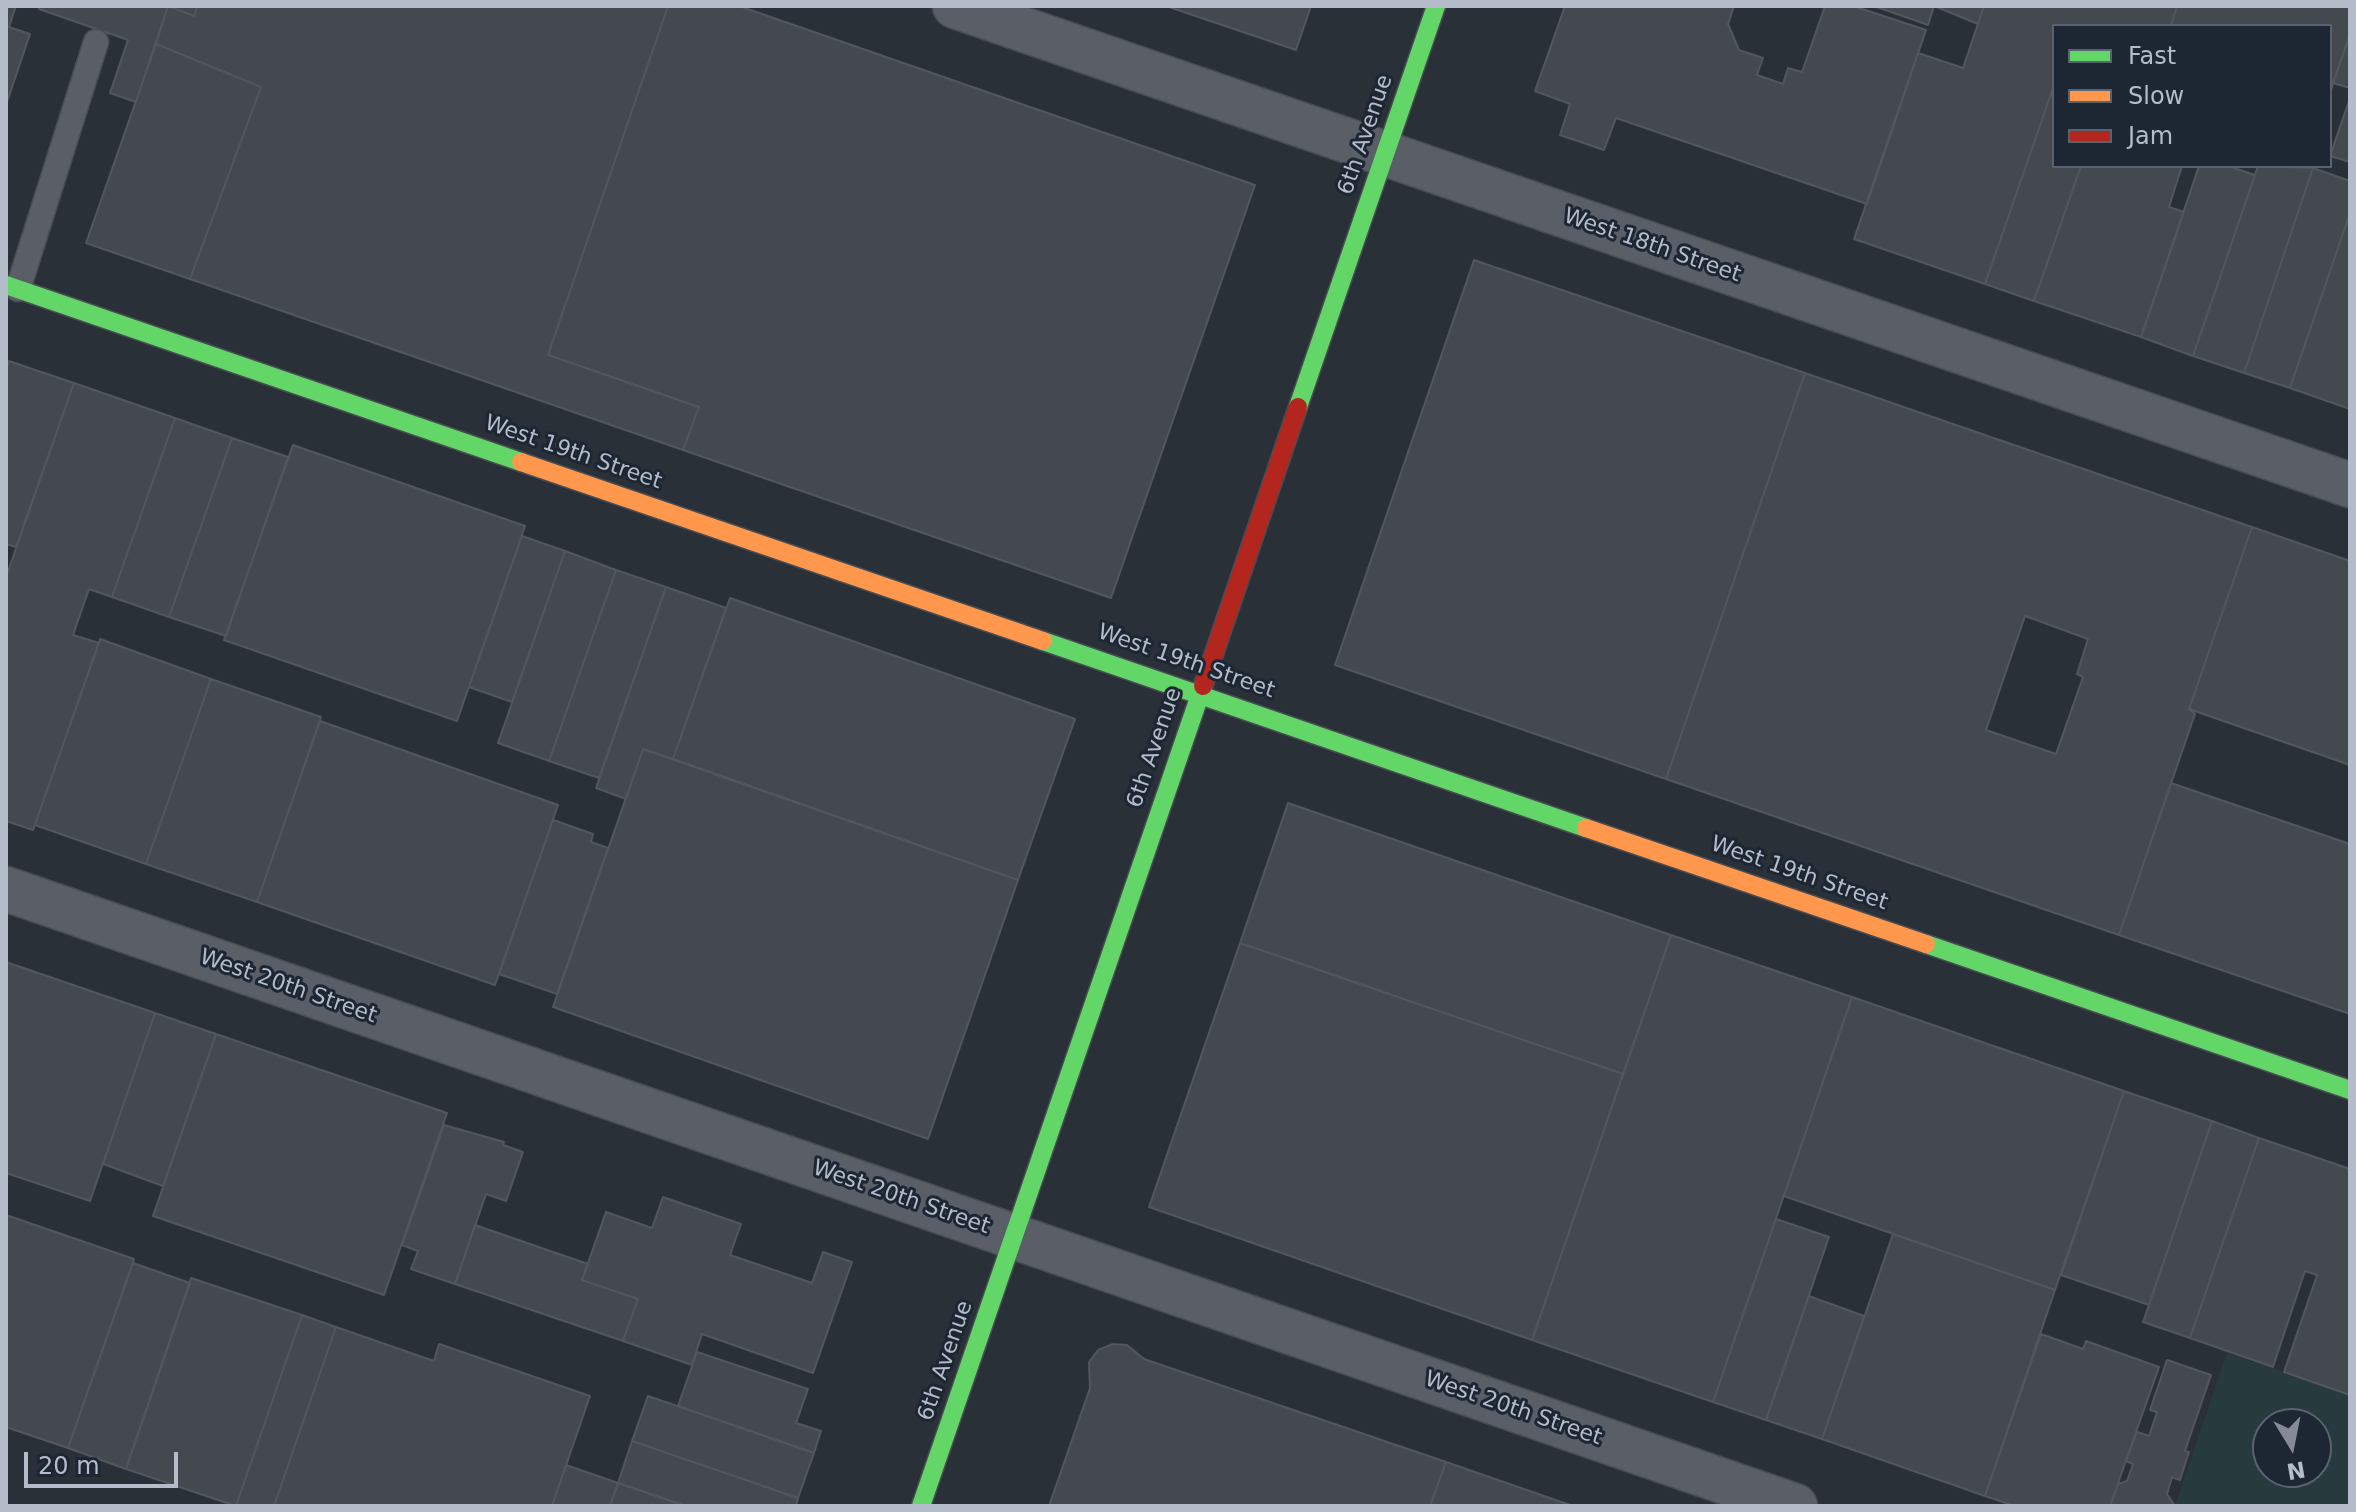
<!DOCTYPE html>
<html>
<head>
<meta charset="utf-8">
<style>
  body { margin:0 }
  #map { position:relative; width:2356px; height:1512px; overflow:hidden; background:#2a3038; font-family:"DejaVu Sans",sans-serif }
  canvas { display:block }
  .frame { position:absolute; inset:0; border:8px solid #b4bcc9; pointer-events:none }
  .legend { position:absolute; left:2052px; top:24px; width:280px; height:144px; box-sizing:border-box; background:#1d2633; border:2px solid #59626f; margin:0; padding:10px 14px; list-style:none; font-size:24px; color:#b4bcc9 }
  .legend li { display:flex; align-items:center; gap:16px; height:40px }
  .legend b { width:40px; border:2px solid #59626f }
  .north { position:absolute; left:2252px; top:1408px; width:80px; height:80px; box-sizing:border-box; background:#1d2633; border:2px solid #59626f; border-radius:50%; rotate:170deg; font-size:22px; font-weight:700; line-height:32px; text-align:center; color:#b4bcc9 }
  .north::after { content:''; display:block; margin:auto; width:28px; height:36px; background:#848b96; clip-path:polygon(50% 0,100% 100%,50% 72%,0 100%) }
  .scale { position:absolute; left:24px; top:1452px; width:154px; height:36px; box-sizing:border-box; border:4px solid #b4bcc9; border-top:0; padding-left:10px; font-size:24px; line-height:28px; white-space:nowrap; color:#b4bcc9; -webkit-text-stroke:6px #1d2633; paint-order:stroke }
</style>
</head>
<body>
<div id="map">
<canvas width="2356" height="1512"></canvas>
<div class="frame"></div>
<ul class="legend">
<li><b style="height:10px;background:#63d668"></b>Fast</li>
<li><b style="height:10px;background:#ff974d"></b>Slow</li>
<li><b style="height:10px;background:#b3261e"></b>Jam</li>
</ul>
<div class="north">N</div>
<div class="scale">20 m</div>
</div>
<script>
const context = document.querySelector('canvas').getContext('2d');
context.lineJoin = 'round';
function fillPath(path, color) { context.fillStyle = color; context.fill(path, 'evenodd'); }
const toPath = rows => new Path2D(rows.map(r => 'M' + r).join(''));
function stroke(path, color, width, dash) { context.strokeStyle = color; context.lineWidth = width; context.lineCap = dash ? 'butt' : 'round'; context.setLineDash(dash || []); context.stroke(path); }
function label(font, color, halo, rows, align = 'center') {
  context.font = font + ' "DejaVu Sans",sans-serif'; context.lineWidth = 6; context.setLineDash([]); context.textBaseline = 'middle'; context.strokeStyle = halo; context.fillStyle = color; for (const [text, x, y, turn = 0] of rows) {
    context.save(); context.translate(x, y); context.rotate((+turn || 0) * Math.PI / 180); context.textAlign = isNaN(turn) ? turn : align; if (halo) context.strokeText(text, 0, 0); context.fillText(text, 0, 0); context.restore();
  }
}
fillPath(toPath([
  [2227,1353,2350,1395,2350,1506,2175,1506],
  [2268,1424,2316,1424,2316,1472,2268,1472]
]), '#273a3e');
const building = toPath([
  [6,6,16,6,9,27,30,34,6,105,6,6],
  [40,6,198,6,194,16,168,6,136,102,110,93,128,40,39,9,40,6],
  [168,6,194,16,198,6,668,6,548,355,699,407,683,450,190,279,261,87,156,44,168,6],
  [668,6,739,6,1255,185,1111,598,683,450,699,407,548,355,668,6],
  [1166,6,1311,6,1296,50,1166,6],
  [1565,6,1734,6,1728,24,1739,50,1763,58,1757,75,1783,84,1788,68,1802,72,1825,6,1853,6,1926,30,1867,204,1616,118,1604,150,1560,135,1570,104,1535,91,1565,6],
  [1874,6,1934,6,1928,25,1874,6],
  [1934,6,1984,6,1978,24,1934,6],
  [1984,6,2177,6,2171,26,2054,26,2054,85,1985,284,1854,239,1918,53,1963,68,1984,6],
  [2177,6,2350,6,2350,34,2330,93,2330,26,2171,26,2177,6],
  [2350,34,2350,88,2333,83,2350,34],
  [156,44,261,87,190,279,86,243,156,44],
  [2051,94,2054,95,2054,166,2081,166,2034,301,1985,284,2051,94],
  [2350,98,2350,162,2330,156,2350,98],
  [2081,166,2182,166,2169,207,2184,212,2141,337,2034,301,2081,166],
  [2199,166,2228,166,2255,175,2193,356,2141,337,2199,166],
  [2258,166,2313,168,2244,373,2193,356,2258,166],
  [2313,168,2350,181,2350,213,2290,388,2244,373,2313,168],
  [2350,213,2350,409,2290,388,2350,213],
  [1474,260,1805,373,1666,779,1335,665,1474,260],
  [9,361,74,383,16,547,6,544,6,369,9,361],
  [1805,373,2252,527,2189,709,2195,714,2119,935,1666,779,1805,373],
  [2025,616,2088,639,2077,674,2083,677,2056,754,1986,730,2025,616],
  [74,383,175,418,112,597,89,589,73,635,99,643,33,830,6,821,6,577,74,383],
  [175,418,232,438,169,617,112,597,175,418],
  [232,438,288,457,226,636,169,617,232,438],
  [293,445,525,526,457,721,224,640,293,445],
  [2252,527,2350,561,2350,765,2189,709,2252,527],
  [522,536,565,551,512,702,469,687,522,536],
  [565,551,616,570,549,761,498,743,565,551],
  [616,570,666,587,599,778,549,761,616,570],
  [666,587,726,608,673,759,643,749,626,799,596,788,666,587],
  [730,598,1075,719,1018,880,673,759,730,598],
  [100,639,211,679,146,864,35,825,100,639],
  [211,679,321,717,257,902,146,864,211,679],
  [320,721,558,805,495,985,257,902,320,721],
  [643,749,1018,880,928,1139,553,1007,643,749],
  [2171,783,2350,844,2350,1014,2119,935,2171,783],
  [1288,803,1671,935,1623,1074,1240,943,1288,803],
  [553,820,593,834,591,842,608,848,557,994,499,974,553,820],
  [1671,935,1852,997,1713,1402,1532,1340,1671,935],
  [1240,943,1623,1074,1532,1340,1149,1207,1240,943],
  [6,962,155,1013,90,1201,6,1173,6,962],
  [1852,997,2124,1091,2055,1290,1784,1196,1852,997],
  [155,1013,216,1034,163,1186,103,1164,155,1013],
  [216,1034,447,1113,384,1295,153,1216,216,1034],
  [2124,1091,2212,1121,2149,1305,2061,1275,2124,1091],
  [2212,1121,2259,1138,2190,1338,2143,1322,2212,1121],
  [444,1125,504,1142,503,1145,523,1152,506,1201,486,1194,455,1284,411,1269,418,1251,402,1245,444,1125],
  [2259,1138,2350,1169,2350,1395,2284,1372,2317,1275,2305,1271,2273,1367,2190,1338,2259,1138],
  [663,1197,741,1224,730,1255,812,1283,823,1252,852,1262,813,1373,702,1334,692,1365,623,1341,638,1299,582,1280,606,1212,652,1228,663,1197],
  [6,1215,134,1259,68,1448,6,1427,6,1215],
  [1776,1219,1829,1237,1766,1420,1713,1402,1776,1219],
  [475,1225,588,1264,582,1280,638,1299,623,1341,455,1284,475,1225],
  [1893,1234,2055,1290,1985,1496,1822,1439,1893,1234],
  [133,1263,190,1283,126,1469,68,1448,133,1263],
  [191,1278,302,1315,236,1506,126,1469,191,1278],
  [1809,1296,1864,1316,1822,1439,1766,1420,1809,1296],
  [302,1315,336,1327,274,1506,236,1506,302,1315],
  [336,1327,434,1361,439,1344,590,1396,552,1506,274,1506,336,1327],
  [2041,1334,2083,1349,2086,1341,2159,1367,2110,1506,2015,1506,1985,1496,2041,1334],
  [1113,1344,1127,1345,1144,1359,1446,1462,1430,1506,1049,1506,1090,1388,1089,1362,1098,1350,1113,1344],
  [697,1352,808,1389,796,1423,821,1431,814,1453,678,1406,697,1352],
  [2167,1360,2211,1375,2185,1451,2189,1452,2180,1480,2172,1477,2167,1494,2175,1506,2110,1506,2118,1484,2127,1481,2133,1464,2126,1461,2137,1432,2149,1436,2157,1412,2150,1410,2167,1360],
  [648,1396,814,1453,798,1498,632,1441,648,1396],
  [632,1441,798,1498,796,1506,686,1506,618,1483,632,1441],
  [1446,1462,1573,1506,1430,1506,1446,1462],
  [566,1465,618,1483,610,1506,552,1506,566,1465],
  [618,1483,686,1506,610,1506,618,1483]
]);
fillPath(building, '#444950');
stroke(building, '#52575f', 2);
const lane = toPath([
  [18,289,96,42]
]);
const street = toPath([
  [955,6,2350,485],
  [6,889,1795,1506]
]);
const fast = toPath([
  [6,285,521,462],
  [1298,407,1436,6],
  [1043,641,1586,828],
  [1926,944,2350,1090],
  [921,1506,1203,686]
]);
const slow = toPath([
  [521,462,1043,641],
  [1586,828,1926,944]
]);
const jam = toPath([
  [1203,686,1298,407]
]);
stroke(lane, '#484c53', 27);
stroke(street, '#484c53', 47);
stroke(fast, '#484c53', 21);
stroke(slow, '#484c53', 21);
stroke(jam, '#484c53', 21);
stroke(lane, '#5a5e66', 24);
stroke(street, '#5a5e66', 44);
stroke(fast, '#63d668', 18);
stroke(slow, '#ff974d', 18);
stroke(jam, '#b3261e', 18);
label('22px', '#b4bcc9', '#1d2633', [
  ["6th Avenue",1366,135,-71],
  ["West 18th Street",1652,246,19],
  ["West 19th Street",573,453,19],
  ["West 19th Street",1186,662,19],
  ["6th Avenue",1155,748,-71],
  ["West 19th Street",1799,874,19],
  ["West 20th Street",288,987,19],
  ["West 20th Street",901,1198,19],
  ["6th Avenue",946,1361,-71],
  ["West 20th Street",1513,1409,19]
]);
</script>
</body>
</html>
